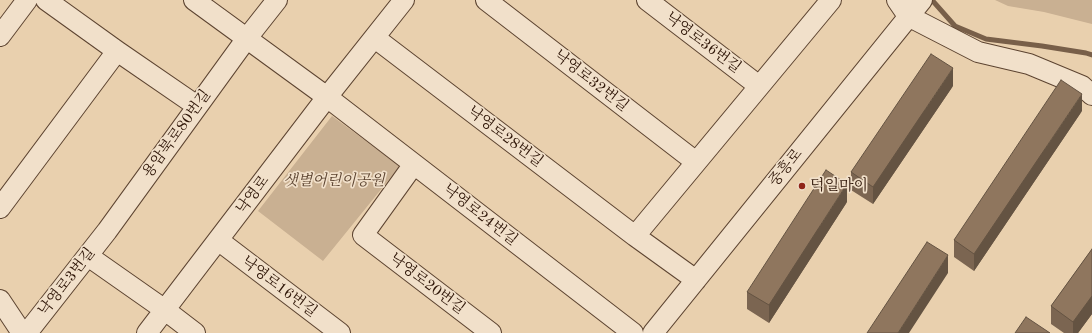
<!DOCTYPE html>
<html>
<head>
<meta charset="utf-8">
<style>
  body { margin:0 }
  canvas { display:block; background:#e9d0ae }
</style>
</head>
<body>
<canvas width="1092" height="333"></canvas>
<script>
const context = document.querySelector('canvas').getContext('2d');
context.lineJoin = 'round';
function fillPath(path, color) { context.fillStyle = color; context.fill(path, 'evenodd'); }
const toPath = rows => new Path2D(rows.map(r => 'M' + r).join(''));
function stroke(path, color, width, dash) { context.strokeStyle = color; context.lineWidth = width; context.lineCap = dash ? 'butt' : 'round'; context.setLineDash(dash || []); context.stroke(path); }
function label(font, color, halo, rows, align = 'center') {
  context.font = font + ' "Old Standard TT","Noto Serif KR",serif'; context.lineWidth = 3.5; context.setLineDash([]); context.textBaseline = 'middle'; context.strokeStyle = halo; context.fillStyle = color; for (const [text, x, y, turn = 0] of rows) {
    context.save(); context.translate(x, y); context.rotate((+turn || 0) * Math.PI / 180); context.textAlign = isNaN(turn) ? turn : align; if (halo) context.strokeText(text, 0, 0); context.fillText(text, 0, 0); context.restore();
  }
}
fillPath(toPath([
  [995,0,1092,0,1092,24,1044,12,1008,6],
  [332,116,400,166,323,261,258,211]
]), '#c9b092');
stroke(toPath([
  [932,0,955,26,986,39,1042,46,1086,53,1092,55]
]), '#785f49', 5);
const minor = toPath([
  [46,0,117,51,197,106],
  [194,0,327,97,633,333],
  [486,0,696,162],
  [647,0,759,86],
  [897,0,908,16,978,52,1029,64,1082,86,1092,95],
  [0,36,27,0],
  [375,38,635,236,696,280],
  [414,164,363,235,491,333],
  [0,208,117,51],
  [635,236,831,0],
  [218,240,340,333],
  [88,256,165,310,195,333],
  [0,300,22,333],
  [27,333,107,231,247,38,277,0],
  [147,333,327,97,404,0],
  [653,333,922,0]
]);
stroke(minor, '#5d4431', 22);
stroke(minor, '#f1e0ca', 20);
fillPath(toPath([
  [953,86,873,204,851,190,851,172],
  [1082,111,974,271,954,257,954,240],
  [847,202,769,323,747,309,747,292],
  [1092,249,1092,314,1078,333,1064,333,1051,324,1051,306]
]), '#7b6551');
fillPath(toPath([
  [953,68,953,86,873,204,873,187],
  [1082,94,1082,111,974,271,974,254],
  [847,184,847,202,769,323,769,305],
  [948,255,948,273,909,333,898,333],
  [1092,296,1092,314,1078,333,1073,333,1073,322]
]), '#645342');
const building = toPath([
  [931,54,953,68,873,187,851,172,931,54],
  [1061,80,1082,94,974,254,954,240,1061,80],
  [826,170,847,184,769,305,747,292,826,170],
  [927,242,948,255,898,333,867,333,927,242],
  [1092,249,1092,296,1073,322,1051,306,1092,249],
  [1026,317,1050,333,1015,333,1026,317]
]);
fillPath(building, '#8f765e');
stroke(building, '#645342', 1);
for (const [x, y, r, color] of [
  [802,186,4,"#8f2418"]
]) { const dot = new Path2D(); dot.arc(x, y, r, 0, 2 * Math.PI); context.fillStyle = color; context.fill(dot); stroke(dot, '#f1e0ca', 1.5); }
label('15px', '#2e1507', '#f1e0ca', [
  ["낙영로36번길",703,43,37],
  ["낙영로32번길",591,81,38],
  ["용암북로80번길",177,134,-54],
  ["낙영로28번길",505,137,37],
  ["중흥로",786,168,-51],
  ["낙영로",253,195,-53],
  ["낙영로24번길",480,215,38],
  ["낙영로3번길",67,282,-52],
  ["낙영로20번길",427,284,37],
  ["낙영로16번길",279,287,37]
]);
label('italic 15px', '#5c4431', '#f1e0ca', [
  ["샛별어린이공원",334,181]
]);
label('15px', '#2e1507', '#f1e0ca', [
  ["덕일마이",810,186]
], 'left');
</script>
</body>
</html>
